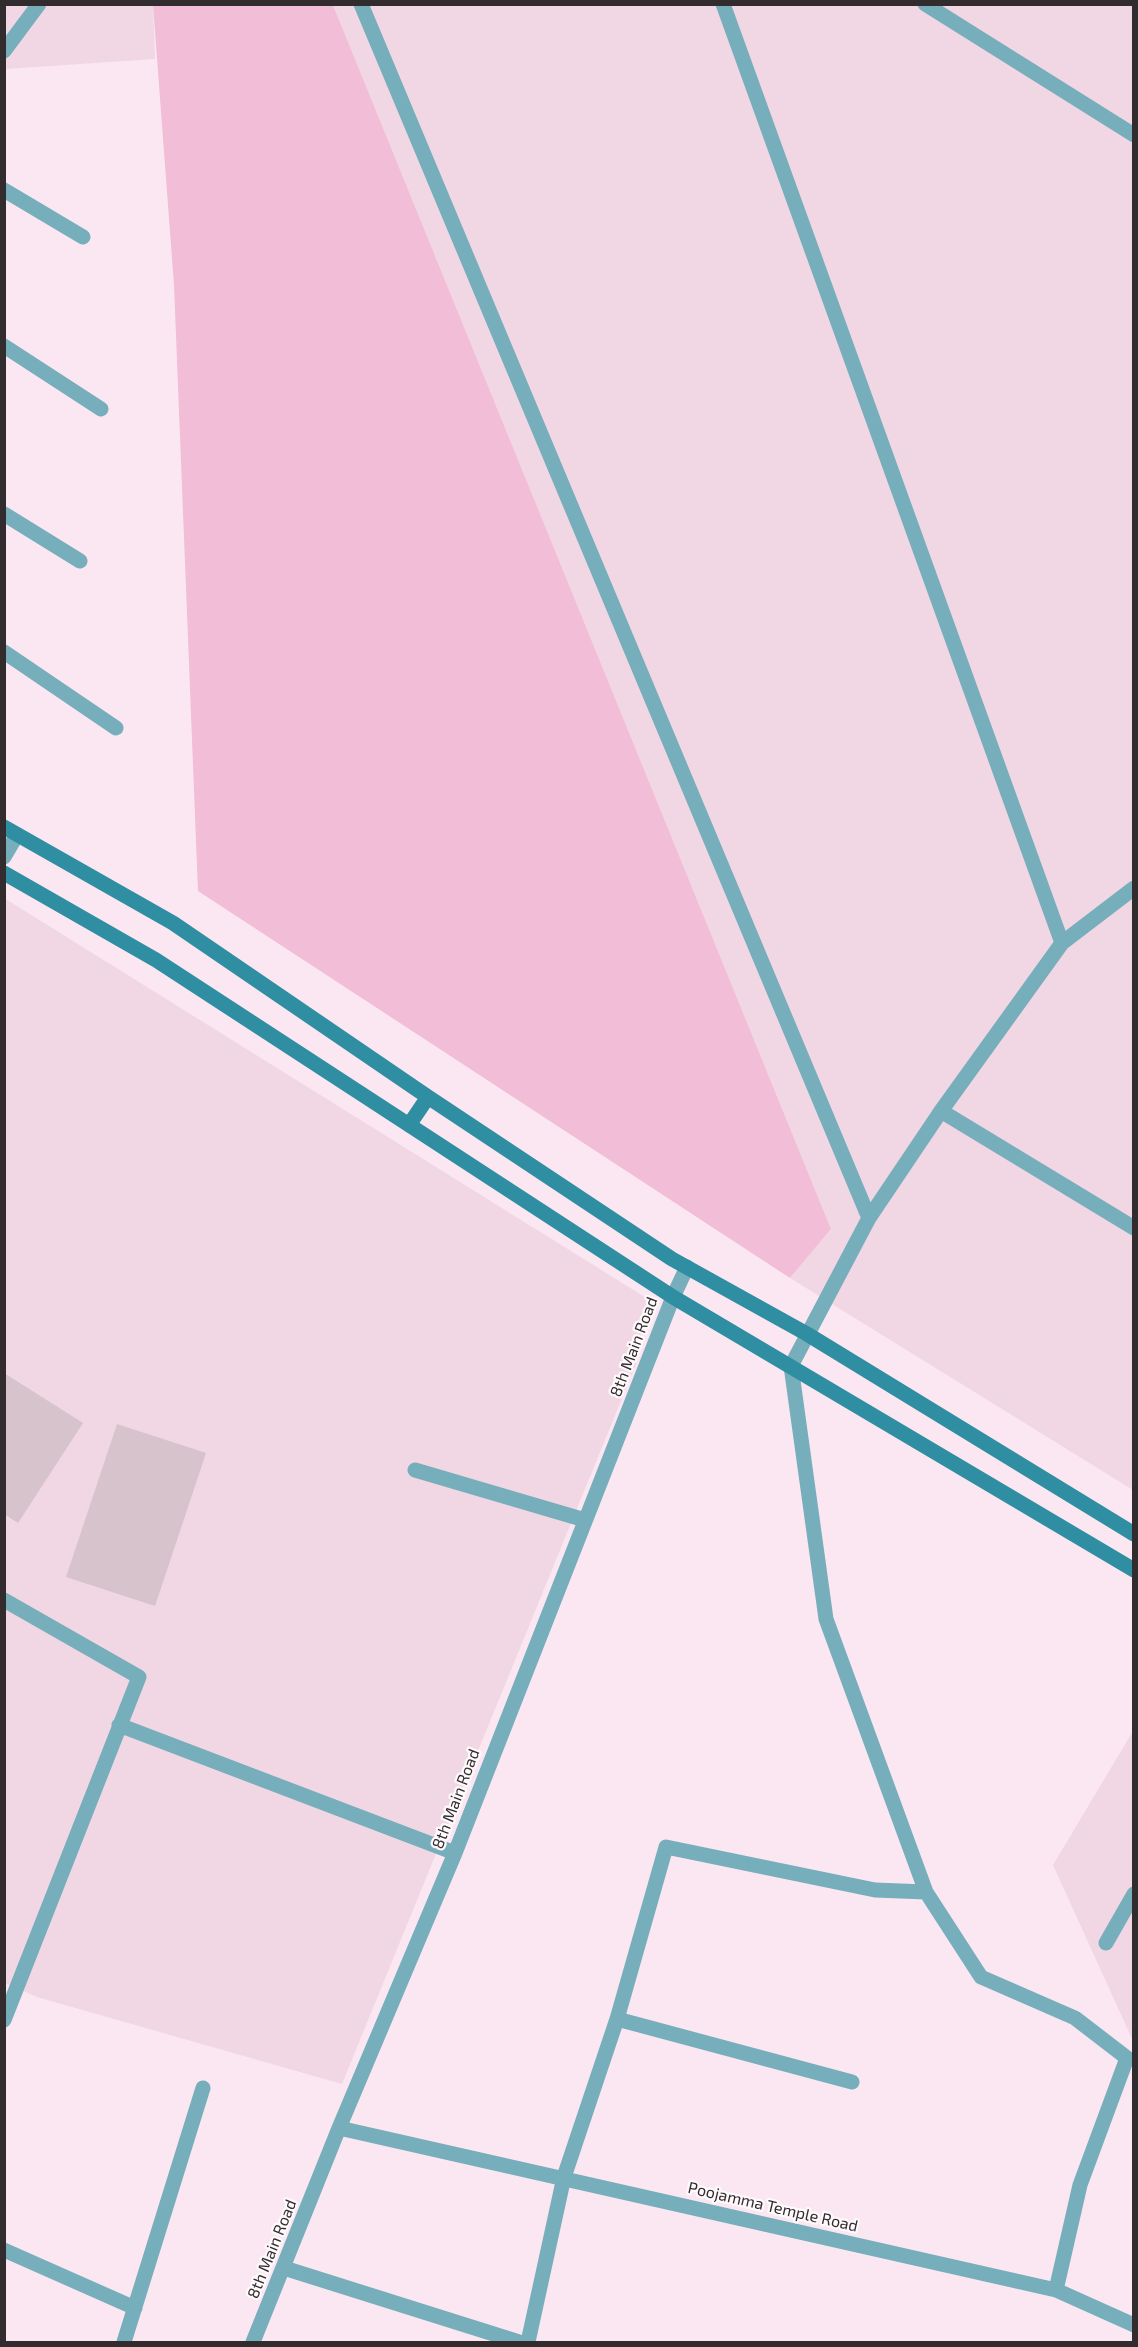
<!DOCTYPE html>
<html>
<head>
<meta charset="utf-8">
<style>
  body { margin:0 }
  #map { position:relative; width:1138px; height:2347px; overflow:hidden; background:#fbe7f1; font-family:"Exo 2",sans-serif }
  canvas { display:block }
  .frame { position:absolute; inset:0; border:6px solid #332c2f; pointer-events:none }
</style>
</head>
<body>
<div id="map">
<canvas width="1138" height="2347"></canvas>
<div class="frame"></div>
</div>
<script>
const context = document.querySelector('canvas').getContext('2d');
context.lineJoin = 'round';
function fillPath(path, color) { context.fillStyle = color; context.fill(path, 'evenodd'); }
const toPath = rows => new Path2D(rows.map(r => 'M' + r).join(''));
function stroke(path, color, width, dash) { context.strokeStyle = color; context.lineWidth = width; context.lineCap = dash ? 'butt' : 'round'; context.setLineDash(dash || []); context.stroke(path); }
function label(font, color, halo, rows, align = 'center') {
  context.font = font + ' "Exo 2",sans-serif'; context.lineWidth = 4.5; context.setLineDash([]); context.textBaseline = 'middle'; context.strokeStyle = halo; context.fillStyle = color; for (const [text, x, y, turn = 0] of rows) {
    context.save(); context.translate(x, y); context.rotate((+turn || 0) * Math.PI / 180); context.textAlign = isNaN(turn) ? turn : align; if (halo) context.strokeText(text, 0, 0); context.fillText(text, 0, 0); context.restore();
  }
}
fillPath(toPath([
  [5,5,153,5,155,59,5,69],
  [333,5,1133,5,1133,1490,790,1278,831,1229],
  [4,898,648,1299,636,1364,342,2084,37,1997,5,1983],
  [1133,1731,1133,2041,1053,1865]
]), '#f1d7e3');
fillPath(toPath([
  [153,5,333,5,831,1229,790,1278,198,891,174,285]
]), '#f2bdd6');
fillPath(toPath([
  [4,1373,83,1423,18,1523,4,1514],
  [117,1424,206,1453,155,1606,66,1577]
]), '#d6c3cc');
stroke(toPath([
  [415,1470,585,1520],
  [1106,1943,1134,1894]
]), '#77aebb', 15);
stroke(toPath([
  [361,4,869,1218],
  [723,4,1062,943],
  [925,4,1134,135],
  [4,51,39,4],
  [4,190,83,237],
  [4,346,101,409],
  [4,514,80,561],
  [4,652,116,728],
  [4,857,17,835],
  [941,1111,1134,1228],
  [4,1600,139,1677,4,2020],
  [119,1725,455,1853],
  [617,2019,852,2082],
  [339,2128,1056,2290,1134,2325],
  [4,2250,135,2308],
  [284,2268,519,2342],
  [1056,2290,1080,2185,1127,2058,1075,2018,981,1977,926,1892,826,1619,791,1366,869,1218,941,1111,1062,943,1134,888],
  [124,2342,203,2088],
  [253,2342,339,2128,455,1853,673,1297,687,1267],
  [528,2342,564,2177,617,2019,666,1847,875,1890,926,1892]
]), '#77aebb', 15);
stroke(toPath([
  [4,827,173,923,428,1097,672,1259,807,1334,1134,1534],
  [4,873,156,960,673,1297,1134,1570],
  [409,1125,428,1097]
]), '#2f8ea1', 15);
label('16px', '#332c2f', '#fefafc', [
  ["8th Main Road",634,1347,-69],
  ["8th Main Road",456,1799,-69],
  ["Poojamma Temple Road",773,2207,13],
  ["8th Main Road",272,2249,-68]
]);
</script>
</body>
</html>
